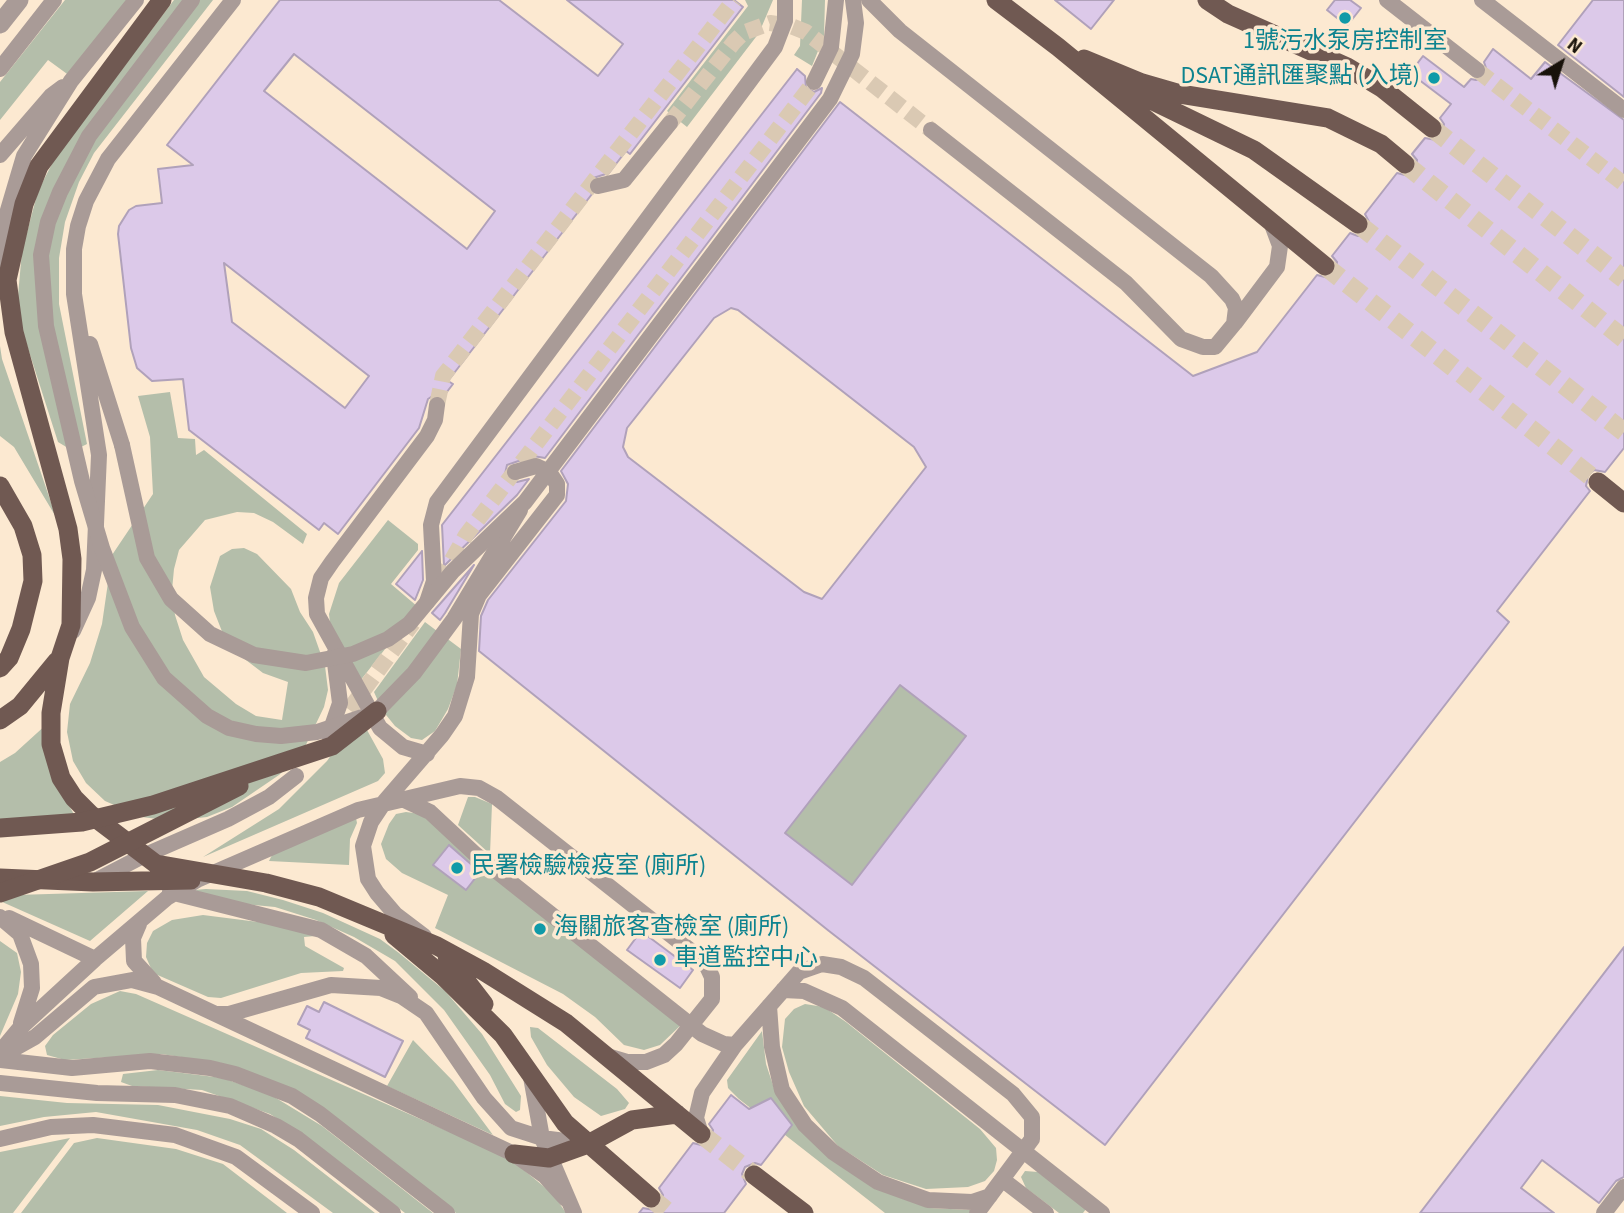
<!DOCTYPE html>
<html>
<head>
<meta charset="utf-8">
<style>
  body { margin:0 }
  #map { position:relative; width:1624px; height:1213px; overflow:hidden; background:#fce9d1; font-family:"Source Sans 3",sans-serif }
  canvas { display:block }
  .north { position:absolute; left:1526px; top:28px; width:70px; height:70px; -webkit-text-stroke:5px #fce9d1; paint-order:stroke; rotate:38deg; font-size:19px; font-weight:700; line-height:28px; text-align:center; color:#18120a }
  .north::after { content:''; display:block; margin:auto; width:24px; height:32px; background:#18120a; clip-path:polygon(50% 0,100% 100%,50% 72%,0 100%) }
</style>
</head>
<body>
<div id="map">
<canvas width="1624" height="1213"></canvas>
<div class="north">N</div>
</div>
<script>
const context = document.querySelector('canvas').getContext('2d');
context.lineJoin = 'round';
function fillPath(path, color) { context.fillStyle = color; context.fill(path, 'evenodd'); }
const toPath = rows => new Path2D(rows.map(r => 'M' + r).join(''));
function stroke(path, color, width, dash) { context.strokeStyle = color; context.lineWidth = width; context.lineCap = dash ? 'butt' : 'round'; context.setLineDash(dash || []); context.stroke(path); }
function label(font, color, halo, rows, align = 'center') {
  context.font = font + ' "Source Sans 3","Noto Sans SC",sans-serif'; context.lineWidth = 7; context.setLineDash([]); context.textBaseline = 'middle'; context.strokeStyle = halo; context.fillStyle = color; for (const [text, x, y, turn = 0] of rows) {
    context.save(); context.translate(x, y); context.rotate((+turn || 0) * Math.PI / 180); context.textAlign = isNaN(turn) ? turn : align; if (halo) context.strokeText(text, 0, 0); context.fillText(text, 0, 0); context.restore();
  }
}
fillPath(toPath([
  [65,0,136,0,74,79,48,60,0,120,0,82],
  [174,0,213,0,94,153,79,182,65,222,59,258,59,304,87,444,73,451,58,442,25,339,17,307,22,251,38,191,55,158],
  [745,0,773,0,759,33,687,127,667,111,748,6],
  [802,0,825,0,824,36,812,66,794,55,800,46],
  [0,346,2,359,56,517,14,447,0,436],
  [1111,379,1218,463,873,910,765,827],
  [170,392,178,438,195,439,196,455,204,450,307,534,303,544,273,522,254,513,237,512,205,520,179,550,174,569,172,590,175,615,183,640,204,677,236,704,256,716,282,720,288,682,263,673,238,654,223,634,214,611,210,587,220,556,232,549,244,548,257,554,291,589,300,612,313,632,325,666,328,690,324,707,301,755,279,775,232,807,207,817,172,821,142,817,105,801,86,783,73,761,67,732,70,704,90,663,102,624,112,555,153,494,150,437,138,396],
  [388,520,418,544,418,550,391,584,418,607,360,681,330,623,329,614,339,583],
  [425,622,461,649,457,685,448,709,435,731,422,740,411,738,395,726,382,710,374,692],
  [48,723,53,778,75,816,0,823,0,762,15,753],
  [367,730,383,759,385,773,378,781,203,857,279,809,327,761,343,738],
  [468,797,475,797,492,804,490,854,458,825],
  [406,812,421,814,681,1025,660,1045,644,1050,624,1045,595,1017,563,994,435,928,448,895,402,873,386,859,381,844,389,824,396,814],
  [356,818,357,823,350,839,349,865,269,861,272,855],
  [206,889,247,891,283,900,323,913,380,939,399,953,445,991,482,1034,521,1096,520,1110,516,1112,505,1104,490,1075,444,1010,395,961,354,937,316,920,275,907,233,903,194,890],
  [148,891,90,941,0,901,16,895],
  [203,915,274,924,315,936,304,937,305,946,344,968,343,971,301,973,221,998,208,997,153,973,146,957,147,943,153,931,172,920],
  [0,941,17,953,21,972,18,994,0,1036],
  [120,991,136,994,509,1158,553,1194,566,1213,456,1213,325,1111,221,1063,161,1054,65,1060,47,1055,45,1046,53,1035,91,1004],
  [805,1004,824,1007,846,1022,980,1129,996,1148,997,1160,994,1171,985,1181,968,1187,926,1189,883,1175,838,1146,804,1106,789,1072,782,1047,785,1019,794,1009],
  [530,1027,538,1028,617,1089,629,1103,625,1109,601,1116,574,1097,547,1065,531,1037],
  [762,1031,766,1064,775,1091,871,1185,930,1208,971,1210,969,1213,885,1213,739,1099,728,1088,727,1080],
  [413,1040,453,1081,493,1135,387,1086],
  [158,1070,223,1078,271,1095,322,1126,433,1213,405,1213,309,1139,270,1114,202,1090,132,1086,121,1082,123,1074],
  [0,1096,67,1103,158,1105,230,1119,261,1129,294,1150,375,1213,333,1213,240,1145,197,1130,96,1112,44,1117,0,1126],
  [70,1138,13,1213,0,1213,0,1152],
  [97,1138,176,1149,223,1164,287,1213,21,1213,74,1143],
  [1025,1171,1038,1172,1086,1209,1083,1213,1059,1213,1026,1188,1021,1177]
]), '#b4beaa');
const building = toPath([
  [280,0,499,0,598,76,623,44,567,0,734,0,743,7,630,154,626,151,609,173,590,179,588,188,592,194,448,381,453,384,443,397,434,395,428,399,419,428,338,534,324,523,319,530,189,430,183,379,152,381,137,368,131,348,118,234,119,226,129,210,136,206,162,203,158,169,193,165,167,145,280,0],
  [294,54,495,211,467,249,264,91,294,54],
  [224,263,369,376,345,408,232,322,224,263],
  [1055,0,1114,0,1091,29,1055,0],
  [1335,0,1350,0,1361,8,1347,26,1327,10,1335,0],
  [1593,0,1624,0,1624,97,1558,45,1593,0],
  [1493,49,1531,79,1545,62,1624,120,1624,448,1605,472,1594,470,1588,475,1586,486,1590,491,1497,611,1509,622,1105,1145,829,931,479,651,481,616,488,600,566,501,568,484,561,471,840,102,1193,376,1257,352,1317,275,1329,278,1335,273,1337,262,1332,256,1350,233,1358,236,1368,232,1370,224,1365,214,1397,173,1409,176,1415,171,1417,160,1412,154,1425,138,1436,140,1442,135,1444,124,1440,118,1451,104,1410,73,1423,56,1464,87,1471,79,1476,80,1485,77,1487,71,1484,62,1493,49],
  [731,308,738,310,914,447,926,467,822,599,804,592,628,457,623,447,627,428,714,318,731,308],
  [900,685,966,736,852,885,785,833,900,685],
  [797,69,805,76,806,88,814,92,822,88,821,93,545,458,533,456,507,465,505,474,508,480,517,482,529,479,517,495,444,566,442,525,797,69],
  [422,551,423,580,415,600,396,584,422,551],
  [474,565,445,613,440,620,432,613,474,565],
  [449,845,480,872,466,890,433,865,449,845],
  [641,931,693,970,680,988,627,950,641,931],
  [1624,947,1624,1177,1616,1181,1599,1203,1542,1160,1521,1188,1554,1213,1420,1213,1624,947],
  [324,1002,403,1041,385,1077,306,1038,310,1030,298,1024,307,1006,319,1012,324,1002],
  [731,1095,749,1109,771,1098,792,1125,761,1165,755,1163,745,1167,742,1174,746,1184,724,1213,639,1213,643,1208,654,1210,661,1205,663,1195,659,1188,693,1143,705,1146,711,1141,713,1130,709,1124,731,1095]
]);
fillPath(building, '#dcc9e9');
stroke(building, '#b0a1ba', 2);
stroke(toPath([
  [1477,70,1624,184],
  [670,123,734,42,743,33,770,23,791,26,806,32,931,130],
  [437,405,443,376,450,367,734,0],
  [440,581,466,535,814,82],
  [335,729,413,623]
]), '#dac9b3', 16, [16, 8]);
stroke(toPath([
  [1432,128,1624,279],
  [1405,164,1624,339],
  [1358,224,1624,432],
  [1325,266,1598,482],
  [701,1134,754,1175],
  [651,1198,669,1213]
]), '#dac9b3', 19, [19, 10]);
stroke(toPath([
  [869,0,900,31,1211,276,1232,299,1236,308,1234,324,1215,347,1203,347,1181,339,1126,283,931,130],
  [1387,0,1477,70],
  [1482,0,1624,110],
  [0,69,54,0],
  [814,82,831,47,836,0],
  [0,155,51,96,63,87],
  [598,186,624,180,670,123],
  [6,266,6,217,24,156,71,81,136,0],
  [1235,323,1277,267,1280,246,1271,222],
  [90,344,122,445],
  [427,602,434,581,431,525,437,502,775,47,785,21,785,0],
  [73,631,88,598,94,570,99,455,74,294,74,249,78,226,86,201,108,159,233,0],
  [377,711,414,673,454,619,520,510],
  [329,735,340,703,334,655],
  [427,754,403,747,380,728,317,614,316,598,321,578,332,562,427,436,435,420,437,405],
  [400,798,430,812,475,854,702,1034,724,1044,735,1045],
  [93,882,143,856,228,819,269,797,296,776],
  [170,892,321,930,366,956,410,997],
  [0,917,20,934,31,964,32,988,21,1023],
  [9,918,95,959],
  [139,924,133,938,134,961,154,983],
  [424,936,395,914,377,893,368,879,363,846,371,822,385,801,442,735,455,716,467,677,471,614,479,595,557,495,557,484,549,472,536,466,515,472],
  [783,990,804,991,842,1008,1102,1213],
  [769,1006,772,1047,782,1090,805,1125,833,1152,878,1182,928,1200,972,1202,990,1196],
  [217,1014,229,1014,331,985,381,988,401,996,426,1013,484,1098,511,1128,542,1138,588,1144],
  [0,1052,19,1029,95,959,168,897,197,880,358,810,460,786,479,788,497,798,705,962,712,977,712,999,676,1044,664,1055,646,1062,627,1062,607,1056],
  [1,1056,35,1037,94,987,132,980,158,987,514,1154,545,1176,566,1199],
  [0,1060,72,1068,150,1061,210,1068,235,1074,292,1096,320,1114,447,1213],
  [531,1077,542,1138,574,1213],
  [0,1083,97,1093,175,1095,230,1106,276,1126,298,1139,393,1213],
  [701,1134,696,1118,702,1093,735,1045,799,972,822,964,841,967,864,978,1013,1094,1032,1117,1032,1139,977,1213],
  [0,1139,51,1127,93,1125,175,1135,236,1157,312,1213],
  [1003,1180,1046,1213],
  [1604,1213,1624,1187]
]), '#a99b97', 16);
stroke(toPath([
  [0,24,19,0]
]), '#a99b97', 19);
stroke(toPath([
  [162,0,39,166,24,204,7,280,14,332,68,529,72,559,71,625,60,658,51,713,51,744,61,778,74,798,90,814,156,864,266,883,319,897,437,946,483,971,566,1023,701,1134],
  [996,0,1058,47,1325,266],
  [1207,0,1228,14,1347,67,1382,88,1432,128],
  [1084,59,1142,83,1180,94,1328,118,1381,144,1405,164],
  [1124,87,1254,150,1358,224],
  [1598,482,1624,503],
  [0,486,23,526,32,555,33,581,21,629,9,658,0,668],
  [0,720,20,706,57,661],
  [0,878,93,882,191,880],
  [394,935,443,976,503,1035,565,1123,651,1198],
  [447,956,484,1004],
  [514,1154,549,1158,588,1144,632,1120,677,1114],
  [754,1175,804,1213]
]), '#705952', 19);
stroke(toPath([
  [192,0,89,136,60,192,48,222,41,255,46,326,82,481,102,548,132,627,164,678,207,716,229,728,256,734,281,736,317,732,362,717],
  [122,445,147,558,171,599,210,634,254,655,306,663,353,654,388,639,409,624,453,571,525,502,830,99,852,54,856,23,853,0]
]), '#a99b97', 16);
stroke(toPath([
  [0,828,82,822,153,805,332,746,377,711],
  [0,893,90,862,239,786]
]), '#705952', 19);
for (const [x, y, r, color] of [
  [1345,18,7,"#0f9aa8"],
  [1434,78,7,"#0f9aa8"],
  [457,868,7,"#0f9aa8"],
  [540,929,7,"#0f9aa8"],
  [660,960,7,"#0f9aa8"]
]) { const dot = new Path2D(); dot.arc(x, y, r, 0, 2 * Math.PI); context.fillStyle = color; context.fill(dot); stroke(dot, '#fce9d1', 2.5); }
label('24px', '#0d838f', '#fce9d1', [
  ["1號污水泵房控制室",1345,43,"center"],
  ["DSAT通訊匯聚點 (入境)",1420,78,"right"],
  ["民署檢驗檢疫室 (廁所)",471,868],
  ["海關旅客查檢室 (廁所)",554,929],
  ["車道監控中心",674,960]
], 'left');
</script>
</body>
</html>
